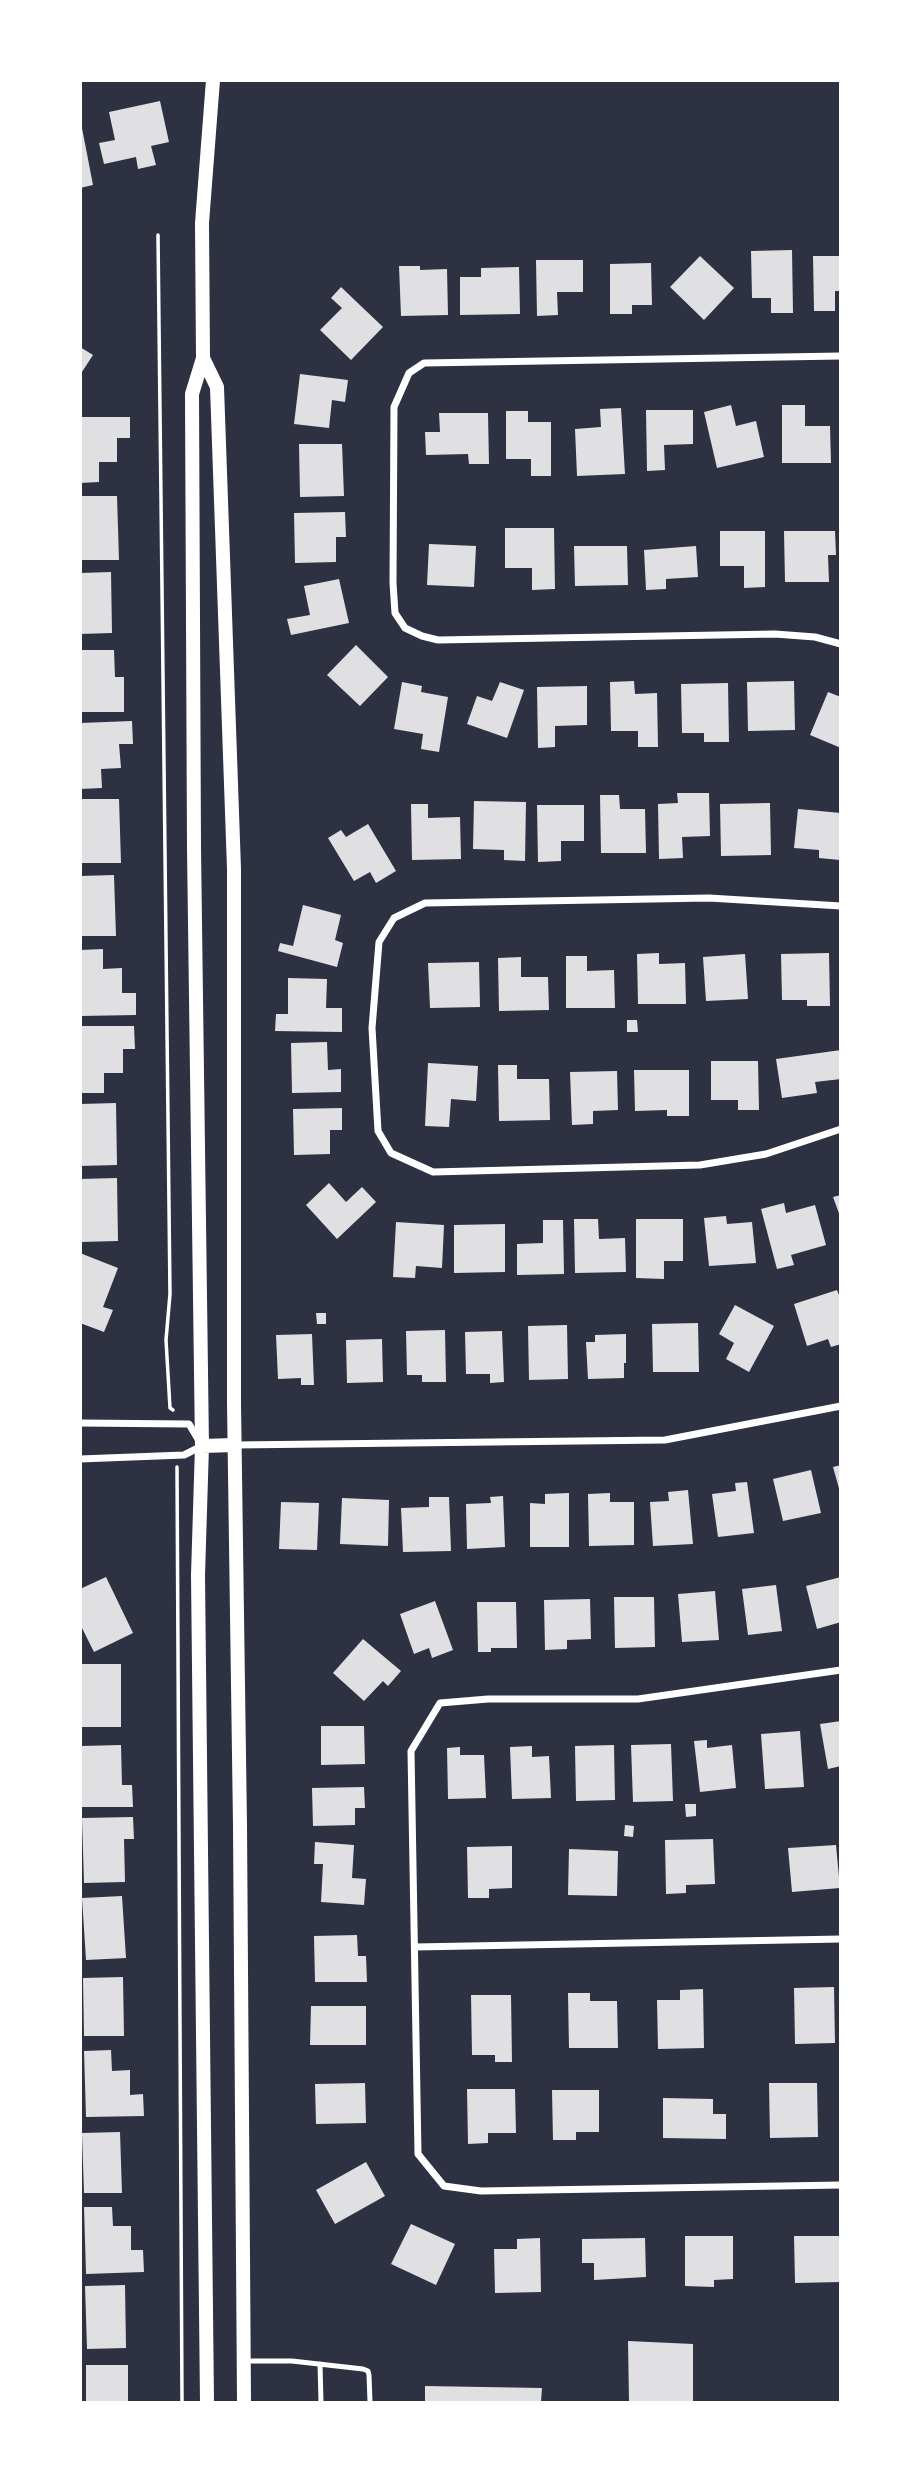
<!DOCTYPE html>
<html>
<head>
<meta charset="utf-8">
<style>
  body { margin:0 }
  #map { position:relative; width:921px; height:2483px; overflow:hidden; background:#2d3142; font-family:"Exo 2",sans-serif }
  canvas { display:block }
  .frame { position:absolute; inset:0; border:82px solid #fff; pointer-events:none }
</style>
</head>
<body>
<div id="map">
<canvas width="921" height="2483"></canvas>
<div class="frame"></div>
</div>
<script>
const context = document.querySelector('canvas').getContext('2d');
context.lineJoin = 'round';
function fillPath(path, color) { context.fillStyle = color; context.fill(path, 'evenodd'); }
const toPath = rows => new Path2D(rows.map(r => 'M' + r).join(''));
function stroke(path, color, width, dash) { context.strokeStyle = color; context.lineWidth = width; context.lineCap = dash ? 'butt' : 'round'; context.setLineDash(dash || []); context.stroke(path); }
fillPath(toPath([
  [160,101,169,142,151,146,156,165,138,169,136,157,104,164,99,143,115,140,109,112],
  [82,128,93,185,80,188,80,129],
  [792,250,793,313,771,313,771,298,752,298,751,251],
  [700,256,734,288,704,320,670,287],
  [813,256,841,256,841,291,835,291,835,311,814,311],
  [536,260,583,260,583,292,557,292,558,315,537,316],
  [651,263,652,305,632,305,632,314,610,314,610,264],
  [399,266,420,266,420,270,447,269,448,315,401,316],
  [519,267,520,314,460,315,460,277,481,277,481,268],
  [341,287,383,327,351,360,320,330,342,308,331,298],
  [80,347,93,355,80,375],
  [300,374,348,380,345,402,332,400,329,428,294,424],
  [731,405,736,426,756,421,764,457,717,468,704,412],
  [782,405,805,405,805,426,830,426,831,463,782,463],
  [621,408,625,474,577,476,575,429,601,427,600,409],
  [646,410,693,410,693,444,664,445,665,470,647,471],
  [506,411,528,411,528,422,551,422,551,476,531,476,531,459,506,459],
  [439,413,488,413,489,464,469,464,468,454,426,455,425,432,440,432],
  [80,417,130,417,130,438,117,438,117,462,99,462,99,482,80,483],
  [299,444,342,444,344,496,300,497],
  [80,496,117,496,119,560,80,560],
  [345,512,346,537,336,537,336,562,295,563,294,513],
  [505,528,554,528,555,589,532,590,532,568,505,568],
  [720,531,765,531,765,587,744,588,744,566,720,566],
  [784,531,835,531,836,555,828,555,829,582,785,582],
  [429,544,476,546,474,587,427,585],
  [574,546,627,546,628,585,575,586],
  [696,546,698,577,666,579,666,589,646,590,644,550],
  [111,572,112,633,80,634,80,573],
  [339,579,349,623,291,635,287,619,310,615,304,586],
  [356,645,388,677,360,706,327,675],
  [80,650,114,650,115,677,124,677,124,712,80,712],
  [634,681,635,694,657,693,658,747,638,747,638,731,611,731,610,682],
  [794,681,795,730,748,731,747,682],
  [402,682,422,686,421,692,448,697,439,752,421,749,423,734,394,729],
  [500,682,524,690,507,738,467,724,477,696,492,701],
  [728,683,729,742,704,742,704,733,682,733,681,684],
  [587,686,587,725,555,726,555,747,538,748,537,687],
  [828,692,841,697,841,748,810,735],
  [132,721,133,744,119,744,121,768,101,769,102,788,80,789,80,723],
  [677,793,709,793,710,836,682,837,683,858,659,859,658,804,678,803],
  [600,795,619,795,620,809,645,809,646,853,601,853],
  [80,799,119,799,121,863,80,863],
  [474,801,526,802,525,861,504,860,504,850,473,849],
  [770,803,771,855,721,856,720,804],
  [411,804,428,804,428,818,460,817,461,859,412,860],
  [537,805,584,805,584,841,561,841,561,861,538,862],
  [798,809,841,813,840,860,819,858,819,850,794,848],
  [368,824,396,871,376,883,370,872,354,881,328,838,341,830,346,837],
  [114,875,116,936,80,936,80,876],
  [303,905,341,915,335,940,343,943,337,967,278,951,280,943,293,946],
  [103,949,103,969,122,968,122,993,136,993,136,1015,80,1016,80,950],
  [659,953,659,964,685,963,686,1004,638,1004,637,954],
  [829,953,830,1006,807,1006,807,1000,782,1000,781,954],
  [745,954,748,999,706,1001,703,957],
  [566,956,587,956,587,971,614,970,615,1008,566,1008],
  [521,957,521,977,548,977,549,1010,499,1011,498,958],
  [479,962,480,1007,430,1008,428,963],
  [288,978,327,979,326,1008,342,1008,342,1032,275,1031,276,1014,288,1014],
  [627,1020,637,1020,638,1032,627,1032],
  [80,1026,134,1026,135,1049,123,1049,123,1073,104,1073,104,1093,80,1093],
  [327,1042,328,1070,341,1069,341,1092,292,1093,291,1043],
  [841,1050,841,1079,815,1082,817,1093,782,1098,776,1059],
  [711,1061,758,1061,759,1110,738,1110,738,1100,711,1100],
  [428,1063,478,1066,476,1101,451,1099,449,1127,425,1126],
  [498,1065,517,1065,517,1079,549,1079,550,1120,499,1121],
  [634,1070,689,1070,689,1116,667,1116,667,1110,635,1111],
  [617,1071,618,1110,593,1111,593,1124,572,1125,570,1072],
  [116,1103,117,1165,80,1166,80,1104],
  [342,1108,342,1130,330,1130,330,1154,294,1155,293,1109],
  [117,1178,118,1241,80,1242,80,1179],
  [329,1183,346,1202,362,1187,376,1202,337,1239,306,1205],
  [841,1195,841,1216,840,1216,833,1197],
  [784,1203,786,1213,815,1205,826,1245,791,1255,794,1265,777,1269,761,1209],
  [726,1216,727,1224,752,1222,756,1263,709,1266,704,1218],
  [574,1219,598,1219,599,1239,625,1238,626,1272,575,1273],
  [636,1219,683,1219,683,1261,664,1261,664,1279,636,1278],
  [543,1220,563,1220,564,1274,517,1275,517,1244,543,1243],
  [396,1222,444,1225,442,1268,416,1266,415,1278,393,1277],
  [505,1224,505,1272,454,1273,454,1225],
  [80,1253,118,1268,103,1307,113,1310,104,1332,80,1323],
  [837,1290,841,1300,841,1344,831,1347,828,1339,807,1346,794,1304],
  [735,1305,774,1326,749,1372,726,1359,734,1343,719,1334],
  [316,1313,326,1313,326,1324,317,1324],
  [698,1323,699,1372,653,1372,652,1324],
  [567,1325,568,1379,529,1380,528,1326],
  [445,1330,446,1382,422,1382,422,1375,407,1375,406,1331],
  [502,1331,504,1382,490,1383,490,1374,466,1374,465,1332],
  [312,1334,314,1385,301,1385,301,1378,278,1379,276,1335],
  [626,1334,626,1363,624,1363,624,1378,588,1379,586,1342,595,1342,595,1335],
  [382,1339,383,1382,347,1383,346,1340],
  [841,1465,841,1492,840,1492,833,1467],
  [811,1470,821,1513,783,1521,773,1479],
  [747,1482,754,1533,718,1537,712,1494,736,1491,735,1483],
  [688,1490,693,1544,653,1546,650,1502,669,1501,668,1492],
  [569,1493,569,1547,530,1547,530,1503,545,1504,545,1494],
  [610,1493,610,1502,634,1502,634,1545,589,1546,588,1494],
  [503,1496,505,1547,467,1549,466,1504,491,1503,490,1497],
  [429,1497,449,1497,451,1551,403,1552,401,1508,429,1507],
  [342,1498,389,1500,388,1546,340,1544],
  [281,1502,319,1503,317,1550,279,1549],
  [106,1577,133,1633,94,1652,80,1624,80,1589],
  [841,1577,841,1622,817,1629,806,1586],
  [776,1585,782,1631,748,1635,742,1589],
  [715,1591,719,1640,682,1642,678,1594],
  [614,1597,654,1597,655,1647,615,1648],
  [590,1599,591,1639,567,1640,567,1649,545,1650,544,1600],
  [435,1601,453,1650,432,1658,429,1648,414,1654,400,1614],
  [477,1602,516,1602,517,1648,491,1648,491,1652,478,1652],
  [363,1639,401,1671,388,1686,383,1681,364,1701,333,1673],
  [81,1664,121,1664,121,1727,81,1727],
  [841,1721,841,1766,828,1769,820,1724],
  [321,1726,364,1726,365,1764,321,1765],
  [800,1731,804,1787,765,1789,761,1734],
  [707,1740,707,1748,732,1745,736,1788,700,1792,694,1741],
  [671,1744,673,1801,633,1802,631,1745],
  [121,1745,122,1785,132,1785,133,1807,82,1807,81,1746],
  [614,1745,615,1800,576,1801,575,1746],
  [532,1746,532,1757,549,1756,551,1798,512,1799,510,1747],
  [460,1747,460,1755,484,1755,486,1798,448,1799,447,1748],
  [364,1787,365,1808,355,1808,355,1825,313,1826,312,1788],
  [685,1804,696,1804,696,1816,686,1817],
  [133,1817,134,1839,124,1839,125,1882,84,1883,82,1818],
  [625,1825,634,1826,633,1837,624,1836],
  [713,1839,715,1884,686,1885,686,1893,666,1894,665,1840],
  [315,1842,354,1845,352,1878,366,1879,364,1905,321,1902,323,1864,314,1864],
  [836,1845,840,1888,792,1892,788,1848],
  [512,1846,512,1888,489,1889,489,1898,468,1898,467,1847],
  [569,1849,618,1851,617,1896,568,1895],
  [122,1896,126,1958,86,1960,82,1898],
  [357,1935,358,1956,366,1956,367,1982,315,1982,314,1936],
  [123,1977,124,2036,84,2036,83,1978],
  [834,1987,835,2043,795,2044,794,1988],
  [703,1989,704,2048,658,2049,657,2000,680,2000,680,1990],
  [568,1993,590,1993,590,2001,617,2001,618,2048,569,2048],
  [471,1995,511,1995,512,2062,495,2062,495,2055,472,2055],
  [311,2006,366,2006,366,2045,310,2045],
  [111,2050,112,2071,130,2070,130,2095,143,2094,144,2116,86,2117,84,2051],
  [365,2083,366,2123,316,2124,315,2084],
  [769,2083,817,2083,818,2137,770,2138],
  [467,2089,515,2089,516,2133,488,2133,488,2143,468,2144],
  [552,2090,599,2090,599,2132,576,2132,576,2140,553,2140],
  [663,2098,713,2099,713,2114,726,2114,726,2139,663,2138],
  [120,2132,122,2193,84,2193,82,2133],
  [366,2162,385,2196,335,2224,316,2190],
  [84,2207,112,2207,113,2226,131,2226,131,2250,143,2250,144,2272,86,2274],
  [411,2224,455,2244,436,2285,391,2264],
  [685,2236,733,2236,733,2279,714,2280,714,2287,685,2286],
  [794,2236,841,2236,841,2282,795,2283],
  [540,2238,541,2292,495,2293,494,2249,517,2249,517,2239],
  [645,2238,646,2277,594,2280,594,2263,582,2263,582,2239],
  [125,2285,126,2348,87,2349,85,2286],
  [628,2341,693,2344,693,2402,629,2402],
  [86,2365,128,2365,128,2402,86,2402],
  [425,2386,542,2388,541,2402,425,2402]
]), '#e0e0e3');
stroke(toPath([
  [158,235,170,1294,166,1340,170,1408,173,1410],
  [177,1467,182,2402]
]), '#fff', 3.5);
stroke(toPath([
  [247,2361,292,2361,363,2369,368,2371,369,2375,370,2402],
  [320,2364,321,2402]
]), '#fff', 5);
stroke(toPath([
  [841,356,424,363,409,373,394,407,393,583,395,613,405,628,422,636,438,640,775,634,815,637,841,644],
  [841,906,709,898,425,903,394,918,379,942,372,1028,378,1131,391,1153,433,1172,700,1165,766,1154,841,1129],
  [80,1423,189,1424,202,1446,184,1455,80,1459],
  [235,1445,665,1440,841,1406],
  [841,1670,638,1699,488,1699,440,1703,411,1751,418,2154,444,2186,481,2191,841,2185],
  [415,1947,841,1939]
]), '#fff', 7);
stroke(toPath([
  [203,358,217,387,234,869,234,1403,240,1825,244,2402],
  [202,1446,234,1445],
  [207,2402,198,1575,202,1446,194,848,192,394,203,358,202,223,213,80]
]), '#fff', 14);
</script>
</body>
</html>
